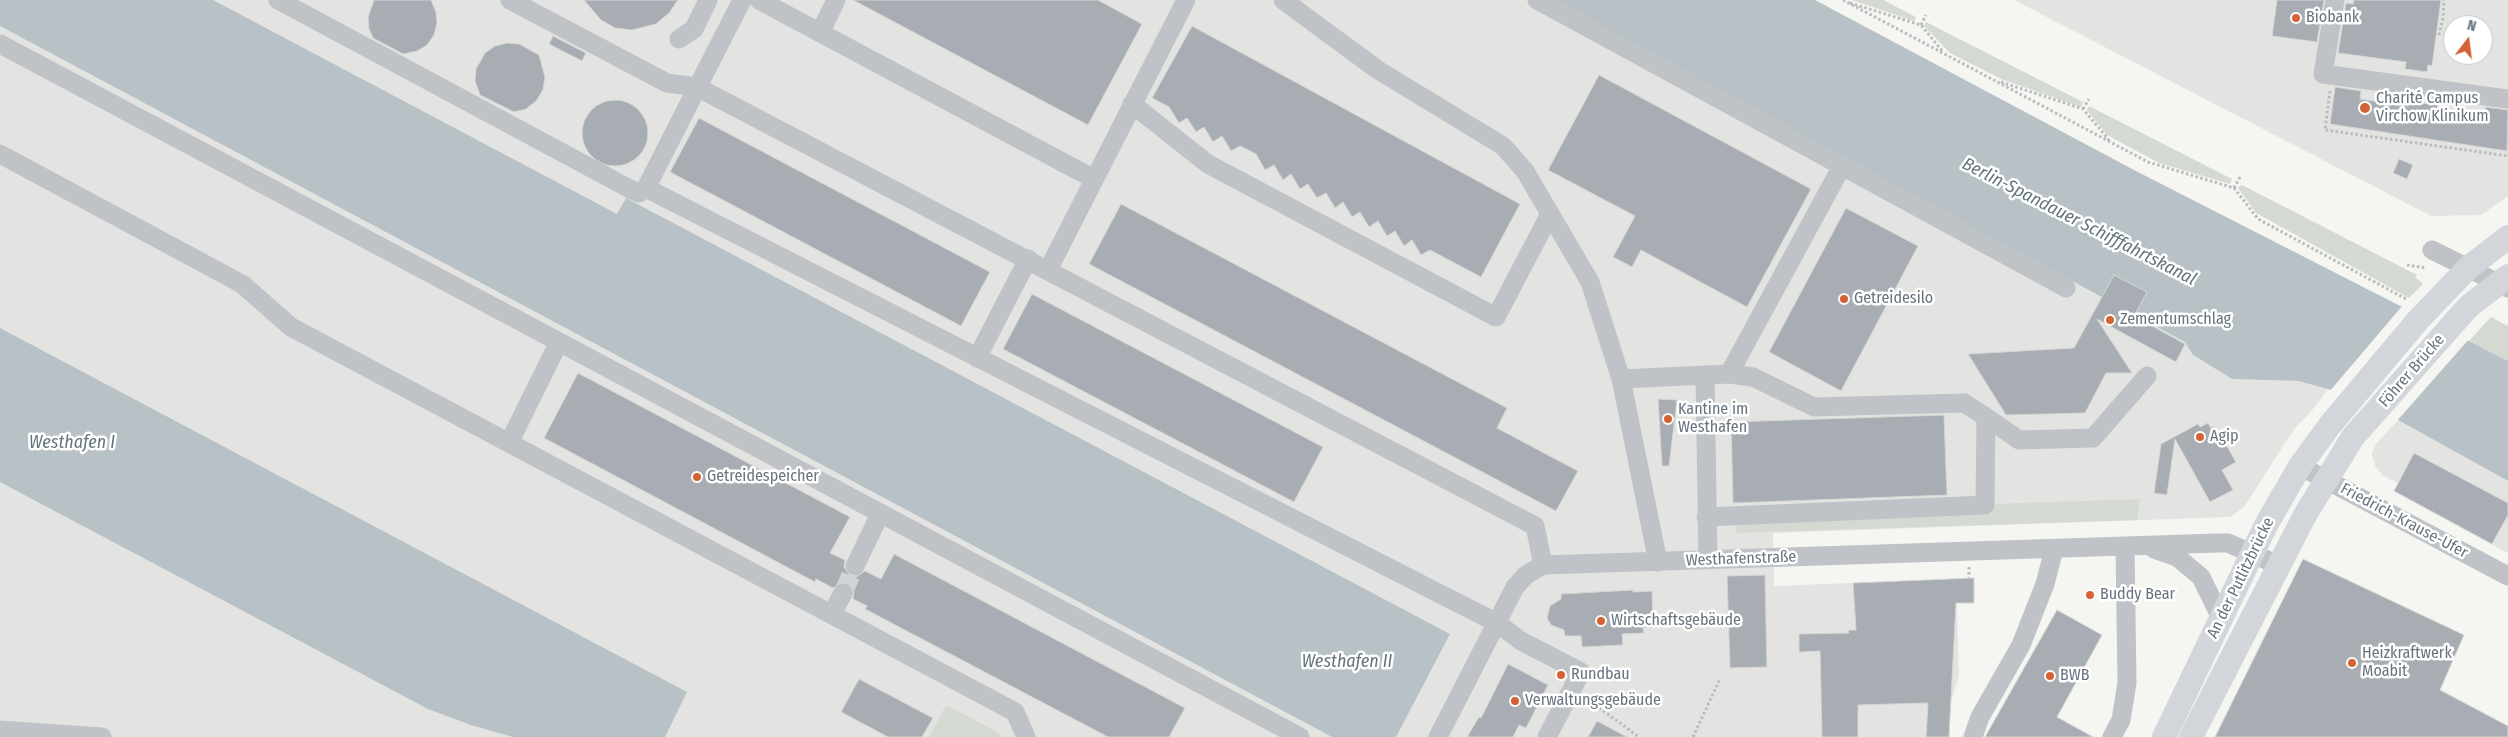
<!DOCTYPE html>
<html>
<head>
<meta charset="utf-8">
<style>
  body { margin:0 }
  #map { position:relative; width:2508px; height:737px; overflow:hidden; background:#f5f5f2; font-family:"Fira Sans Condensed",sans-serif }
  canvas { display:block }
  .north { position:absolute; left:2443px; top:15px; width:50px; height:50px; box-sizing:border-box; background:#fff; border:1px solid #c2c7cc; border-radius:50%; rotate:15deg; font-size:14px; font-weight:700; line-height:20px; text-align:center; color:#677480 }
  .north::after { content:''; display:block; margin:auto; width:18px; height:22px; background:#d46234; clip-path:polygon(50% 0,100% 100%,50% 72%,0 100%) }
</style>
</head>
<body>
<div id="map">
<canvas width="2508" height="737"></canvas>
<div class="north">N</div>
</div>
<script>
const context = document.querySelector('canvas').getContext('2d');
context.lineJoin = 'round';
function fillPath(path, color) { context.fillStyle = color; context.fill(path, 'evenodd'); }
const toPath = rows => new Path2D(rows.map(r => 'M' + r).join(''));
function stroke(path, color, width, dash) { context.strokeStyle = color; context.lineWidth = width; context.lineCap = dash ? 'butt' : 'round'; context.setLineDash(dash || []); context.stroke(path); }
function label(font, color, halo, rows, align = 'center') {
  context.font = font + ' "Fira Sans Condensed",sans-serif'; context.lineWidth = 5; context.setLineDash([]); context.textBaseline = 'middle'; context.strokeStyle = halo; context.fillStyle = color; for (const [text, x, y, turn = 0] of rows) {
    context.save(); context.translate(x, y); context.rotate((+turn || 0) * Math.PI / 180); context.textAlign = isNaN(turn) ? turn : align; if (halo) context.strokeText(text, 0, 0); context.fillText(text, 0, 0); context.restore();
  }
}
fillPath(toPath([
  [0,0,1552,0,2186,342,2193,355,2232,379,2298,381,2328,389,2310,413,2294,429,2244,507,2230,517,1773,533,1774,586,1956,579,1959,676,1947,714,1946,737,0,737],
  [2014,0,2508,0,2508,196,2481,215,2431,216],
  [2453,25,2483,25,2483,55,2453,55],
  [2398,420,2508,481,2508,553,2394,491,2398,483,2383,476,2375,466,2372,454,2375,445]
]), '#e3e4e2');
fillPath(toPath([
  [1852,0,1883,0,1916,17,1914,21],
  [1926,22,2083,102,2081,107,2001,79,1950,53,1924,26],
  [2089,106,2232,179,2230,184,2159,163,2107,135,2087,110],
  [2242,185,2417,275,2415,277,2423,284,2409,298,2256,213,2238,188],
  [2491,317,2508,326,2508,361,2469,341],
  [2140,499,2137,520,1735,533,1738,521,1993,504],
  [946,705,996,731,1003,737,929,737]
]), '#d4dad2');
fillPath(toPath([
  [0,0,213,0,617,214,626,198,1450,634,1396,737,1332,737,0,26],
  [1552,0,1815,0,2134,170,2508,361,2508,481,2398,420,2328,389,2298,381,2232,379,2193,355,2185,342],
  [0,328,687,692,665,737,513,737,471,725,428,709,0,482]
]), '#b8c1c6');
fillPath(toPath([
  [2403,305,2470,338,2396,422,2329,392]
]), '#f5f5f2');
const building = toPath([
  [374,0,431,0,436,12,437,23,434,35,427,45,417,51,403,54,373,38,369,29,368,17,374,0],
  [584,0,678,0,669,13,656,24,632,30,615,28,601,20,584,0],
  [853,0,1098,0,1142,24,1088,125,853,0],
  [2277,0,2324,0,2317,42,2272,36,2277,0],
  [2354,0,2441,0,2432,66,2428,65,2427,72,2405,69,2406,62,2338,53,2346,3,2353,4,2354,0],
  [1192,26,1520,204,1481,277,1430,250,1421,255,1412,240,1404,246,1395,231,1387,236,1378,221,1369,227,1360,212,1352,217,1343,202,1335,208,1326,193,1317,198,1308,184,1300,189,1291,174,1283,180,1274,165,1265,170,1256,154,1240,146,1231,151,1222,136,1213,142,1204,127,1196,132,1187,118,1179,123,1169,107,1152,98,1192,26],
  [553,36,586,53,582,61,549,44,553,36],
  [507,43,519,44,539,55,545,77,543,90,536,101,526,109,514,112,480,95,475,81,476,69,485,53,495,46,507,43],
  [1599,75,1811,189,1747,307,1641,250,1632,267,1613,257,1635,216,1548,170,1599,75],
  [2335,87,2361,91,2360,99,2408,106,2408,101,2438,105,2437,109,2485,117,2486,107,2508,110,2507,151,2330,124,2335,87],
  '582 133a33 33 0 1 1 66 0a33 33 0 1 1-66 0Z',
  [699,118,990,272,961,326,670,172,699,118],
  [2399,159,2413,165,2407,179,2393,173,2399,159],
  [1121,204,1507,408,1497,428,1578,471,1556,511,1089,264,1121,204],
  [1846,208,1918,246,1841,391,1769,352,1846,208],
  [2114,275,2147,292,2134,316,2185,344,2176,362,2097,319,2132,373,2106,373,2085,413,2006,415,1968,354,2074,348,2114,275],
  [1032,294,1323,447,1294,502,1003,349,1032,294],
  [578,373,850,517,830,553,845,560,844,567,850,576,856,577,865,571,881,579,894,554,1185,708,1169,737,1108,737,865,609,867,606,853,599,854,592,849,583,842,582,833,588,816,579,815,582,544,438,578,373],
  [1658,399,1677,400,1669,466,1662,466,1658,399],
  [1944,415,1947,495,1733,503,1731,422,1944,415],
  [2208,423,2211,428,2214,426,2220,434,2236,462,2222,470,2233,490,2210,502,2175,439,2167,495,2154,493,2161,444,2198,424,2200,427,2208,423],
  [2414,453,2508,503,2508,515,2492,544,2394,491,2414,453],
  [2303,559,2464,635,2440,690,2508,726,2508,737,2215,737,2303,559],
  [1765,575,1767,667,1730,668,1727,576,1765,575],
  [1974,578,1974,603,1956,603,1949,737,1926,737,1928,703,1858,705,1858,737,1822,737,1820,651,1799,652,1799,634,1849,633,1848,630,1856,630,1853,583,1974,578],
  [1633,590,1633,592,1652,591,1653,627,1643,627,1644,633,1622,634,1623,645,1582,647,1581,636,1565,636,1564,630,1551,625,1547,618,1550,606,1561,599,1561,594,1633,590],
  [2057,610,2102,635,2057,717,2093,737,1985,737,2057,610],
  [1508,664,1548,685,1526,728,1519,725,1513,737,1467,737,1479,717,1481,718,1508,664],
  [859,679,933,718,922,737,888,737,841,712,859,679],
  [1597,721,1627,737,1588,737,1597,721]
]);
fillPath(building, '#a7adb2');
stroke(building, '#d6d7d5', 1);
stroke(toPath([
  [843,593,855,566]
]), '#d2d5d6', 19, [19, 9]);
stroke(toPath([
  [1843,0,2148,162,2234,188,2258,219,2408,300],
  [1850,3,1921,25,1943,52],
  [1921,25,1926,15],
  [2439,35,2443,18,2444,0],
  [2001,82,2083,109,2109,140],
  [2330,91,2325,130,2508,156],
  [2083,109,2089,99],
  [2234,188,2240,177],
  [2407,265,2426,268],
  [1969,567,1969,578],
  [1587,699,1639,737],
  [1693,737,1720,679]
]), '#b9bbbe', 3, [2.5, 2.5]);
stroke(toPath([
  [278,0,630,189,639,193,646,188],
  [510,0,667,83,697,87,1535,526,1543,565],
  [742,0,646,188,1497,623,1521,641,1581,672,1547,737],
  [759,0,1094,179],
  [1283,0,1378,70,1503,146,1525,171,1590,282,1621,379,1658,562],
  [1537,0,2066,288],
  [2335,0,2323,74,2508,99],
  [820,33,836,0],
  [679,39,694,29,708,0],
  [0,44,1300,737],
  [1132,104,1208,164,1496,317,1550,214],
  [0,154,242,284,291,327,1015,712,1026,737],
  [2432,250,2508,288],
  [1048,270,1186,0],
  [977,358,1028,259],
  [1729,374,1842,166],
  [1705,376,1708,560],
  [1621,379,1729,374,1753,377,1814,407,1964,403,1986,417,1985,505,1706,517],
  [1986,417,2019,440,2093,438,2147,376],
  [509,443,559,342],
  [2300,466,2508,576],
  [2154,549,2177,557,2201,577,2221,618],
  [855,566,880,514],
  [832,614,843,593],
  [0,730,102,737],
  [1438,737,1515,587,1526,575,1543,565,2217,543,2228,543,2278,565],
  [1973,737,1980,717,2021,645,2045,584,2054,549],
  [2112,737,2121,720,2127,683,2125,546]
]), '#bfc2c6', 19);
stroke(toPath([
  [2164,737,2266,525,2300,466,2330,425,2419,319,2468,268,2508,237],
  [2191,737,2305,515,2353,437,2468,307,2508,276]
]), '#d2d6da', 24);
for (const [x, y, r, color] of [
  [2296,18,5,"#d46234"],
  [2365,108,6,"#d46234"],
  [1844,299,5,"#d46234"],
  [2110,320,5,"#d46234"],
  [1668,419,5,"#d46234"],
  [2200,437,5,"#d46234"],
  [697,477,5,"#d46234"],
  [2090,595,5,"#d46234"],
  [1601,621,5,"#d46234"],
  [2352,663,5,"#d46234"],
  [1561,675,5,"#d46234"],
  [2050,676,5,"#d46234"],
  [1515,701,5,"#d46234"]
]) { const dot = new Path2D(); dot.arc(x, y, r, 0, 2 * Math.PI); context.fillStyle = color; context.fill(dot); stroke(dot, '#fff', 2); }
label('16px', '#677480', '#fff', [
  ["Biobank",2306,18],
  ["Charité Campus",2376,99],
  ["Virchow Klinikum",2376,117],
  ["Getreidesilo",1854,299],
  ["Zementumschlag",2120,320],
  ["Kantine im",1678,410],
  ["Westhafen",1678,428],
  ["Agip",2210,437],
  ["Getreidespeicher",707,477],
  ["Buddy Bear",2100,595],
  ["Wirtschaftsgebäude",1611,621],
  ["Heizkraftwerk",2362,654],
  ["Moabit",2362,672],
  ["Rundbau",1571,675],
  ["BWB",2060,676],
  ["Verwaltungsgebäude",1525,701]
], 'left');
label('16px', '#677480', '#fff', [
  ["Föhrer Brücke",2412,371,-49],
  ["Friedrich-Krause-Ufer",2404,521,28],
  ["Westhafenstraße",1741,559,-2],
  ["An der Putlitzbrücke",2241,578,-64]
]);
label('italic 18px', '#63747d', '#fff', [
  ["Berlin-Spandauer Schifffahrtskanal",2079,222,27],
  ["Westhafen I",72,443],
  ["Westhafen II",1347,662]
]);
</script>
</body>
</html>
